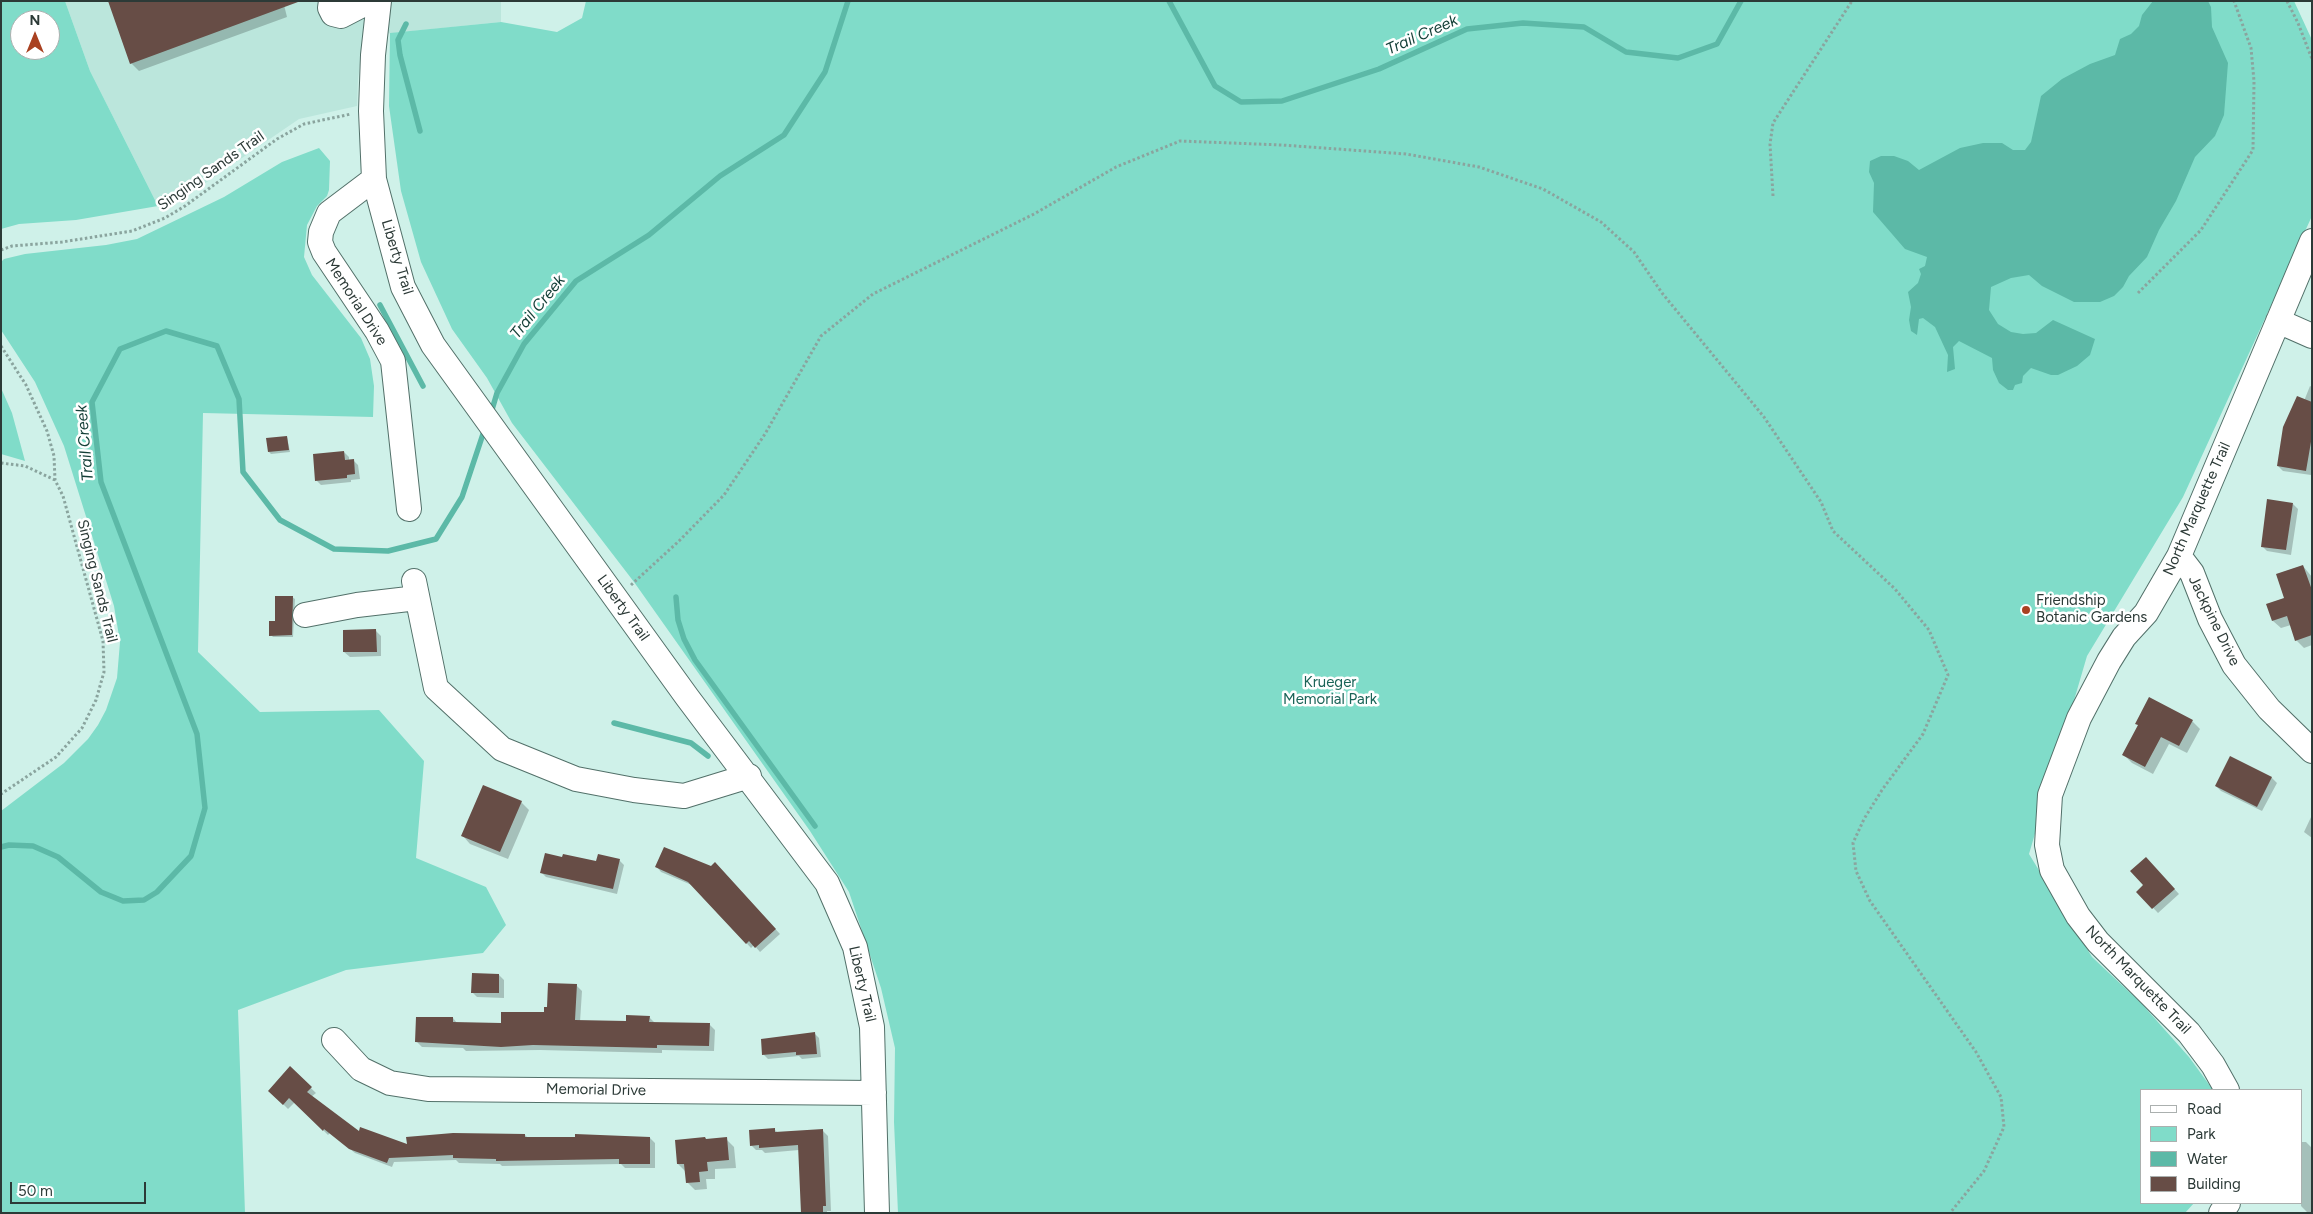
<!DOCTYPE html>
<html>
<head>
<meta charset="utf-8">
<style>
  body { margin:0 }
  #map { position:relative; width:2313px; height:1214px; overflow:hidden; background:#cff1e9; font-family:Figtree,sans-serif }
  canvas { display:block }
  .frame { position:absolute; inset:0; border:2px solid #2c3a37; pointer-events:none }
  .legend { position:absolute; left:2140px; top:1089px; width:162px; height:115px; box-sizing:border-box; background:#fff; border:1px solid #abb0af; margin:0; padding:6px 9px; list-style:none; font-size:15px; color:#2c3a37 }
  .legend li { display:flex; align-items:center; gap:10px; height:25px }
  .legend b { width:25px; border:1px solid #abb0af }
  .north { position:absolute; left:10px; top:10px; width:50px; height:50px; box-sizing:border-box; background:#fff; border:1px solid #abb0af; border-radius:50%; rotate:0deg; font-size:14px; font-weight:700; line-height:20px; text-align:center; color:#2c3a37 }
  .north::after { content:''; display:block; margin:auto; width:18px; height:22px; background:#a94121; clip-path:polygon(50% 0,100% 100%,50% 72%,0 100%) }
  .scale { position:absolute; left:10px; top:1182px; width:136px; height:22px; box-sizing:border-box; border:2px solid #2c3a37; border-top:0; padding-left:6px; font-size:15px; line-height:18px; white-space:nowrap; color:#2c3a37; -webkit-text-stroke:4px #fff; paint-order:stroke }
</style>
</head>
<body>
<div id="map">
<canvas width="2313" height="1214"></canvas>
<div class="frame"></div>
<ul class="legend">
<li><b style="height:6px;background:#fff"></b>Road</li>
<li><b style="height:14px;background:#80dcc9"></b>Park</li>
<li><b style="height:14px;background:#5cb9a7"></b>Water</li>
<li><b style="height:14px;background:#674d46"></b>Building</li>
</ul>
<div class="north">N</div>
<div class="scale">50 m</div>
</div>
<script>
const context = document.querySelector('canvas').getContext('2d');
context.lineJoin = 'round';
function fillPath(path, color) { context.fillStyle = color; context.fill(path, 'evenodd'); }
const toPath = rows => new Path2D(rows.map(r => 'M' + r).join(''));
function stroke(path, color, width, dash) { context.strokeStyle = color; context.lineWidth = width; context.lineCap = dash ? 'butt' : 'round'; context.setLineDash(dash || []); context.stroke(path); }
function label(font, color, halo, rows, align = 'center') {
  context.font = font + ' Figtree,sans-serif'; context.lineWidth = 5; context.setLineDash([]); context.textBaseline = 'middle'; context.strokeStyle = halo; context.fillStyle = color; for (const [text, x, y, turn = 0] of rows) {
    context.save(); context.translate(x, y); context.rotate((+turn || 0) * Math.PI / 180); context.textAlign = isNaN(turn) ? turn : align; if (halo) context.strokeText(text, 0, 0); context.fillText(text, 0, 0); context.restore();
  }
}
fillPath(toPath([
  [65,1,501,1,501,22,364,36,358,79,357,106,299,119,185,197,158,206,90,71]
]), '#bbe6dc');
fillPath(toPath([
  [1,1,65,1,90,71,158,206,76,220,19,224,1,229],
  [20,20,50,20,50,50,20,50],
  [586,1,2294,1,2312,40,2312,216,2183,497,2087,656,2029,854,2092,957,2141,1003,2189,1057,2213,1090,2142,1090,2142,1203,2194,1203,2185,1213,898,1213,894,1122,895,1048,881,988,849,892,810,831,634,582,512,423,487,378,452,329,421,262,401,191,389,106,390,33,501,22,557,32,582,18],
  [319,148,330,161,329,190,327,196,317,206,307,225,304,257,312,275,361,338,370,359,374,386,373,417,203,413,198,652,260,712,379,710,424,761,416,858,486,887,506,925,483,953,346,970,238,1010,245,1213,1,1213,1,811,64,763,88,739,98,725,106,710,117,678,120,642,114,606,64,446,35,382,1,330,1,262,4,259,25,254,106,245,137,239,224,197,282,162],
  [1,388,12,413,25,461,1,454]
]), '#80dcc9');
fillPath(toPath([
  [2153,1,2208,1,2211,7,2212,27,2228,63,2224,115,2215,136,2195,157,2176,201,2159,230,2147,257,2129,276,2123,287,2114,296,2100,302,2074,302,2042,286,2029,275,2011,278,1991,287,1989,310,1998,324,2011,332,2023,334,2036,333,2053,320,2095,339,2090,355,2077,366,2058,375,2051,375,2031,368,2023,376,2022,383,2015,385,2013,390,2008,390,1999,383,1993,370,1992,358,1959,341,1953,347,1955,369,1947,372,1948,355,1935,327,1923,318,1919,319,1917,335,1911,331,1909,320,1911,307,1908,292,1918,283,1921,274,1919,269,1925,266,1927,257,1905,249,1873,212,1874,183,1869,172,1870,161,1881,156,1894,156,1908,161,1919,170,1960,148,1983,143,2002,143,2013,150,2025,150,2031,142,2041,96,2062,79,2090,64,2115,55,2120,39,2131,34,2139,26,2142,15]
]), '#5cb9a7');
fillPath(toPath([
  [283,1,287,17,139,71,131,63],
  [2310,386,2312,387,2311,475,2283,471,2278,466],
  [287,437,290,452,271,454,269,452],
  [344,452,349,457,349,461,353,460,358,465,360,479,351,480,351,482,321,485,316,480],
  [2293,504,2298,509,2291,555,2267,551,2262,546],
  [2303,566,2312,577,2312,645,2304,648,2296,640,2291,625,2281,628,2273,621],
  [292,597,295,599,293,637,273,637,271,635,277,622],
  [376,631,381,636,381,656,350,657,344,652],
  [2192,721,2200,729,2187,753,2169,744,2153,774,2132,763,2124,755],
  [2230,758,2272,778,2277,783,2262,811,2221,791,2216,786],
  [521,802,529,810,508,859,470,844,463,836],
  [2312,815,2312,838,2304,832],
  [619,860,624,865,617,894,546,877,541,872],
  [715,864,780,934,760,952,754,945,751,948,694,886,661,872,657,867,712,867],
  [2151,864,2179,894,2158,913,2138,892,2145,886],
  [499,975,504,980,504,998,477,997,472,992],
  [576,985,582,991,580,1022,627,1023,649,1017,655,1023,709,1024,715,1030,714,1051,662,1050,662,1053,540,1050,466,1051,463,1048,422,1047,417,1042,453,1018,457,1023,503,1024,546,1013],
  [815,1034,819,1038,821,1057,802,1059,799,1056,768,1059,764,1055,762,1040],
  [290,1068,316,1093,311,1097,359,1133,408,1146,525,1135,528,1138,650,1138,655,1143,655,1168,625,1168,621,1164,502,1166,500,1164,459,1163,456,1160,394,1162,392,1167,355,1153,330,1133,328,1135,295,1102,288,1109,270,1091],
  [774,1129,778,1133,823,1131,828,1136,831,1211,827,1211,827,1213,802,1213,799,1150,765,1153,762,1150,756,1150,751,1145],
  [726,1139,734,1147,736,1168,715,1169,715,1179,706,1179,707,1189,695,1190,687,1182,686,1172,678,1164],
  [2302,1142,2306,1142,2312,1148,2312,1213,2308,1213,2301,1206]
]), '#0003');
stroke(toPath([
  [1169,1,1215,86,1241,102,1282,101,1379,69,1467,29,1523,23,1584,27,1626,52,1678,58,1717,44,1741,1],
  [406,24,398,40,400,55,420,131],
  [380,305,423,386],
  [491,413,497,393,524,344,576,281,649,235,720,176,784,135,825,72,848,1],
  [676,597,678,620,684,639,695,660,815,826],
  [614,723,691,743,708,756],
  [1,847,9,845,33,846,58,857,101,892,123,901,144,900,157,892,191,856,205,808,197,734,101,482,92,402,120,349,166,331,217,346,239,399,243,472,280,520,334,549,388,551,436,539,462,497,485,428]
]), '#5cb9a7', 5.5);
fillPath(toPath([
  [108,1,297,1,298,2,130,64],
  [2297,396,2312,402,2312,436,2306,471,2277,466,2283,427],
  [287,436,289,450,268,452,266,438],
  [344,451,345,460,354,459,355,474,347,475,347,478,315,481,313,454],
  [2267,499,2293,503,2286,550,2261,547],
  [2303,565,2312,590,2312,635,2295,641,2287,616,2272,621,2266,604,2284,598,2276,574],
  [275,596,293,596,292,635,269,636,269,621,275,621],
  [376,629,377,652,343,652,343,630],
  [2149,697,2193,720,2179,746,2161,737,2145,767,2122,755,2138,725,2135,724],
  [2230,756,2272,777,2257,807,2215,786],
  [483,785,522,801,500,852,461,836],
  [664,847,711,866,715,862,776,929,755,948,749,941,746,944,688,882,655,867],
  [545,853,562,857,563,854,596,861,598,854,620,859,613,889,540,873],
  [2146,857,2175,889,2152,909,2136,892,2143,885,2130,871],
  [472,973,499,974,499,993,471,993],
  [548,983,577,984,575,1020,626,1021,626,1015,650,1016,649,1022,710,1023,709,1046,657,1045,657,1048,533,1045,501,1047,415,1042,416,1017,453,1017,453,1022,501,1023,501,1012,544,1012,544,1007,547,1007],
  [815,1032,817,1054,796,1055,796,1052,762,1055,761,1039],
  [290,1066,312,1087,307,1092,359,1131,360,1127,407,1144,406,1137,453,1133,525,1134,525,1137,575,1137,575,1134,650,1137,650,1164,619,1164,619,1159,496,1161,496,1159,453,1158,453,1155,389,1158,387,1163,349,1149,324,1129,323,1131,289,1098,283,1105,268,1091],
  [775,1128,775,1132,823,1129,826,1206,823,1206,823,1213,801,1213,798,1145,759,1148,759,1145,750,1146,749,1130],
  [705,1137,706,1139,727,1137,729,1160,707,1162,708,1171,699,1172,700,1182,686,1183,684,1164,677,1164,675,1140]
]), '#674d46');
const minor = toPath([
  [331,1,330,8,333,14,341,16,370,1],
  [379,1,373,55,371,111,374,179,403,287,433,345,687,697,827,883,855,947,872,1027,877,1213],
  [374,179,329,213,321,232,320,242,324,252,377,331,393,361,409,509],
  [2278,321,2312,336],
  [2179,556,2192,573,2210,619,2234,665,2269,709,2312,751],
  [414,581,436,688,502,749,576,779,634,790,684,796,749,776],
  [305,615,357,605,417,598],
  [334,1040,361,1069,390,1083,428,1089,874,1093],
  [2227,1090,2213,1065,2189,1033,2098,942,2078,916,2052,870,2047,845,2050,795,2079,718,2109,661,2124,637,2146,613,2179,556,2312,241],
  [2221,1213,2228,1203]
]);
stroke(minor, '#527069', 26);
stroke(toPath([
  [2287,1,2298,23,2312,59],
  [1773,196,1770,144,1773,123,1852,1],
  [1,250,12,246,62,242,132,231,165,218,185,206,277,139,304,124,351,114],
  [2138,293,2201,230,2253,150,2254,81,2251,48,2234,1],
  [1,346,26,385,47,431,54,456,55,480,63,496,103,641,104,672,96,700,82,728,56,757,1,794],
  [1,463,25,466,55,480],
  [631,585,679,541,724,495,765,434,821,336,873,294,1034,214,1116,167,1180,141,1282,145,1406,154,1479,167,1543,189,1601,222,1634,252,1662,293,1764,417,1821,502,1833,531,1895,589,1929,630,1948,675,1923,734,1882,790,1864,819,1853,843,1856,871,1870,901,1976,1052,2001,1097,2004,1127,1984,1171,1950,1213]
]), '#8aa49e', 3, [2.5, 2.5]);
stroke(minor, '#fff', 24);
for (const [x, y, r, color] of [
  [2026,610,5,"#a94121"]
]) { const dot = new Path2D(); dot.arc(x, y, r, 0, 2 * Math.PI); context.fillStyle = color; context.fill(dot); stroke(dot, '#fff', 2); }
label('15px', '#2c3a37', '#fff', [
  ["Singing Sands Trail",211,171,-35],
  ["Liberty Trail",397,257,73],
  ["Memorial Drive",356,302,57],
  ["North Marquette Trail",2197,509,-66],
  ["Singing Sands Trail",97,581,76],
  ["Liberty Trail",623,608,54],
  ["Jackpine Drive",2214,621,64],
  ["North Marquette Trail",2138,980,46],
  ["Liberty Trail",862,984,77],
  ["Memorial Drive",596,1090,1]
]);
label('15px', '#2c3a37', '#fff', [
  ["Friendship",2036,601],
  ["Botanic Gardens",2036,618]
], 'left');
label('15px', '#1a6458', '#fff', [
  ["Krueger",1330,683],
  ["Memorial Park",1330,700]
]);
label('italic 16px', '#143f37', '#fff', [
  ["Trail Creek",1422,35,-24],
  ["Trail Creek",538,307,-51],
  ["Trail Creek",85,443,-95]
]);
</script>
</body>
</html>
